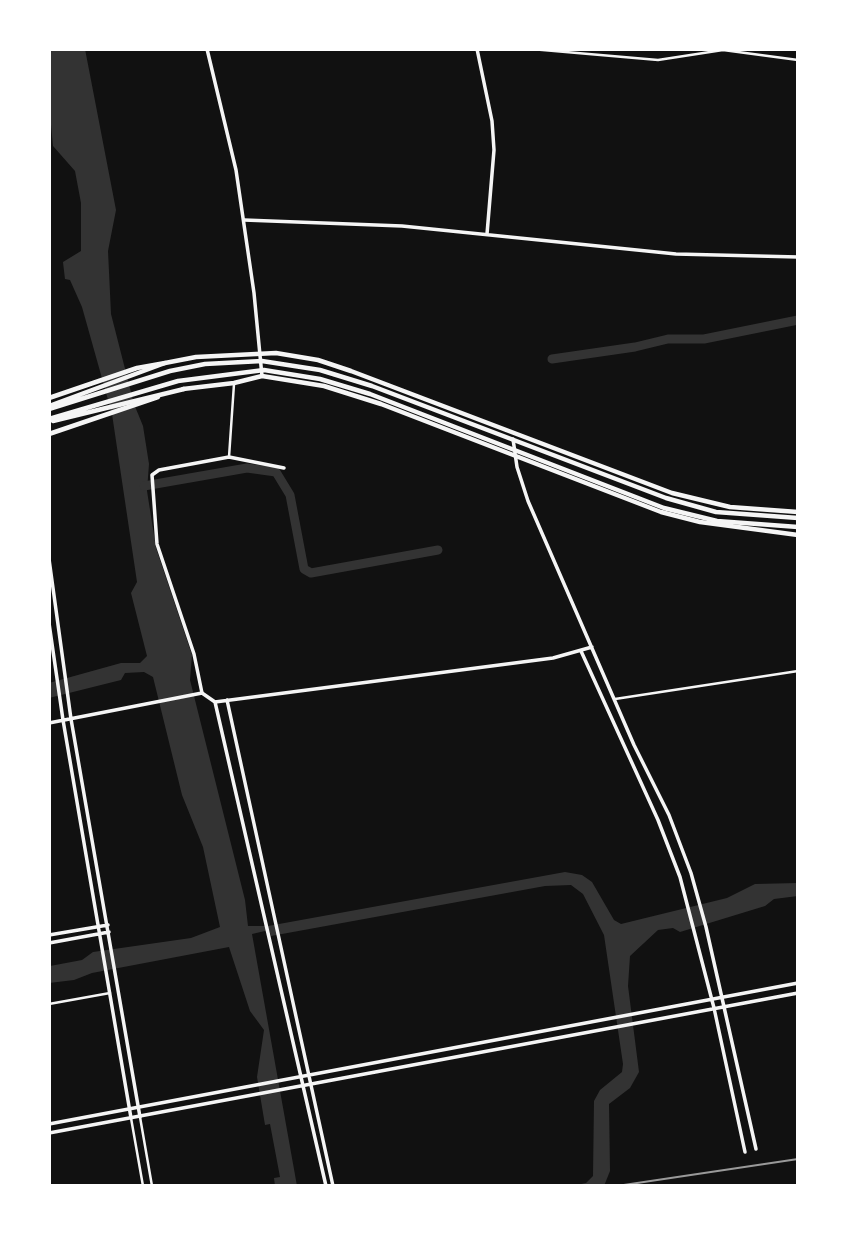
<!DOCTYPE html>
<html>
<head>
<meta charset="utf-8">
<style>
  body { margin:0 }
  #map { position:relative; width:847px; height:1235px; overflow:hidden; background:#111; font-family:"Work Sans",sans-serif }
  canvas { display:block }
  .frame { position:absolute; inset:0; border:51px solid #fff; pointer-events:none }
</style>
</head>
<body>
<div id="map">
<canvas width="847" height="1235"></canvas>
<div class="frame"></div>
</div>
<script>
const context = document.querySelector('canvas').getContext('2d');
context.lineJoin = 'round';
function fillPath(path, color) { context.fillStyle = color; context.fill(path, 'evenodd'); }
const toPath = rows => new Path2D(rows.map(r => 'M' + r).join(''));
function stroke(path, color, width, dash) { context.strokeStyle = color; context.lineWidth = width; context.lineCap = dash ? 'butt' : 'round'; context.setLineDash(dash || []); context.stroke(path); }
fillPath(toPath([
  [49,49,85,49,116,210,108,251,111,314,134,404,143,426,149,464,147,491,156,548,192,655,190,680,245,900,248,926,268,926,565,872,582,875,592,882,614,920,621,924,727,898,755,884,798,883,798,896,774,899,765,906,680,932,673,928,658,930,630,956,628,986,639,1072,630,1088,609,1104,610,1171,604,1186,572,1186,586,1183,593,1176,594,1101,600,1090,622,1072,623,1064,604,935,583,894,571,885,545,886,271,936,269,930,252,934,297,1186,275,1186,274,1178,280,1177,270,1124,265,1125,257,1077,264,1030,250,1011,229,947,92,973,74,980,49,983,50,966,82,960,93,952,191,938,220,927,203,847,182,795,153,677,144,672,125,673,121,680,49,698,49,683,121,663,140,663,147,656,131,593,137,582,112,414,82,307,70,280,65,279,63,262,81,251,81,203,75,171,53,146,49,104]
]), '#333');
stroke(toPath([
  [552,359,635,347,668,339,704,339,798,320],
  [144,486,247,468,276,472,290,495,304,569,311,573,438,550]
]), '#333', 9);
stroke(toPath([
  [531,49,658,60,723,50,798,60],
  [229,457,234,384],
  [615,699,798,671],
  [49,1004,110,993],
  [140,1117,152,1186],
  [131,1118,143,1186]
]), '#f5f5f5', 2.5);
stroke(toPath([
  [477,49,492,121,494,150,487,234],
  [244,220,402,226,676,254,798,257],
  [202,693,194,654,157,544,152,475,159,470,229,457,284,468],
  [71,719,140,1117],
  [63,720,131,1118],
  [49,935,108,925],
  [49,943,109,932]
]), '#f5f5f5', 3.5);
stroke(toPath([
  [207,49,236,170,254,293,262,376],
  [513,439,517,467,528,501,634,745,669,815,691,873,706,927,756,1149],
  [49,559,71,719],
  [49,623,63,720],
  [581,651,658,820,680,877,714,1008,745,1152],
  [227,700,333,1186],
  [215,702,326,1186],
  [49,723,202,693,215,702,553,658,592,647],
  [49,1124,798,983],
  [49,1133,798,993]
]), '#f5f5f5', 3.5);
stroke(toPath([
  [183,389,234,383,262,376,324,386,381,404,661,512,700,522,798,535],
  [49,398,137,368,165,363,196,357,276,353,318,360,351,371,672,493,730,507,798,512],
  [49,434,158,397]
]), '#f5f5f5', 4.5);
stroke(toPath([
  [49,406,165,363],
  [49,409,170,371,205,364,262,361,320,370,372,386,666,498,716,512,798,518],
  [49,419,178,381,264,370,320,379,370,394,664,508,717,521,798,527],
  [53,421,184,389]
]), '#f5f5f5', 4.5);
stroke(toPath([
  [617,1186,798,1159]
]), '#9a9a9a', 2);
</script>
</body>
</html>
